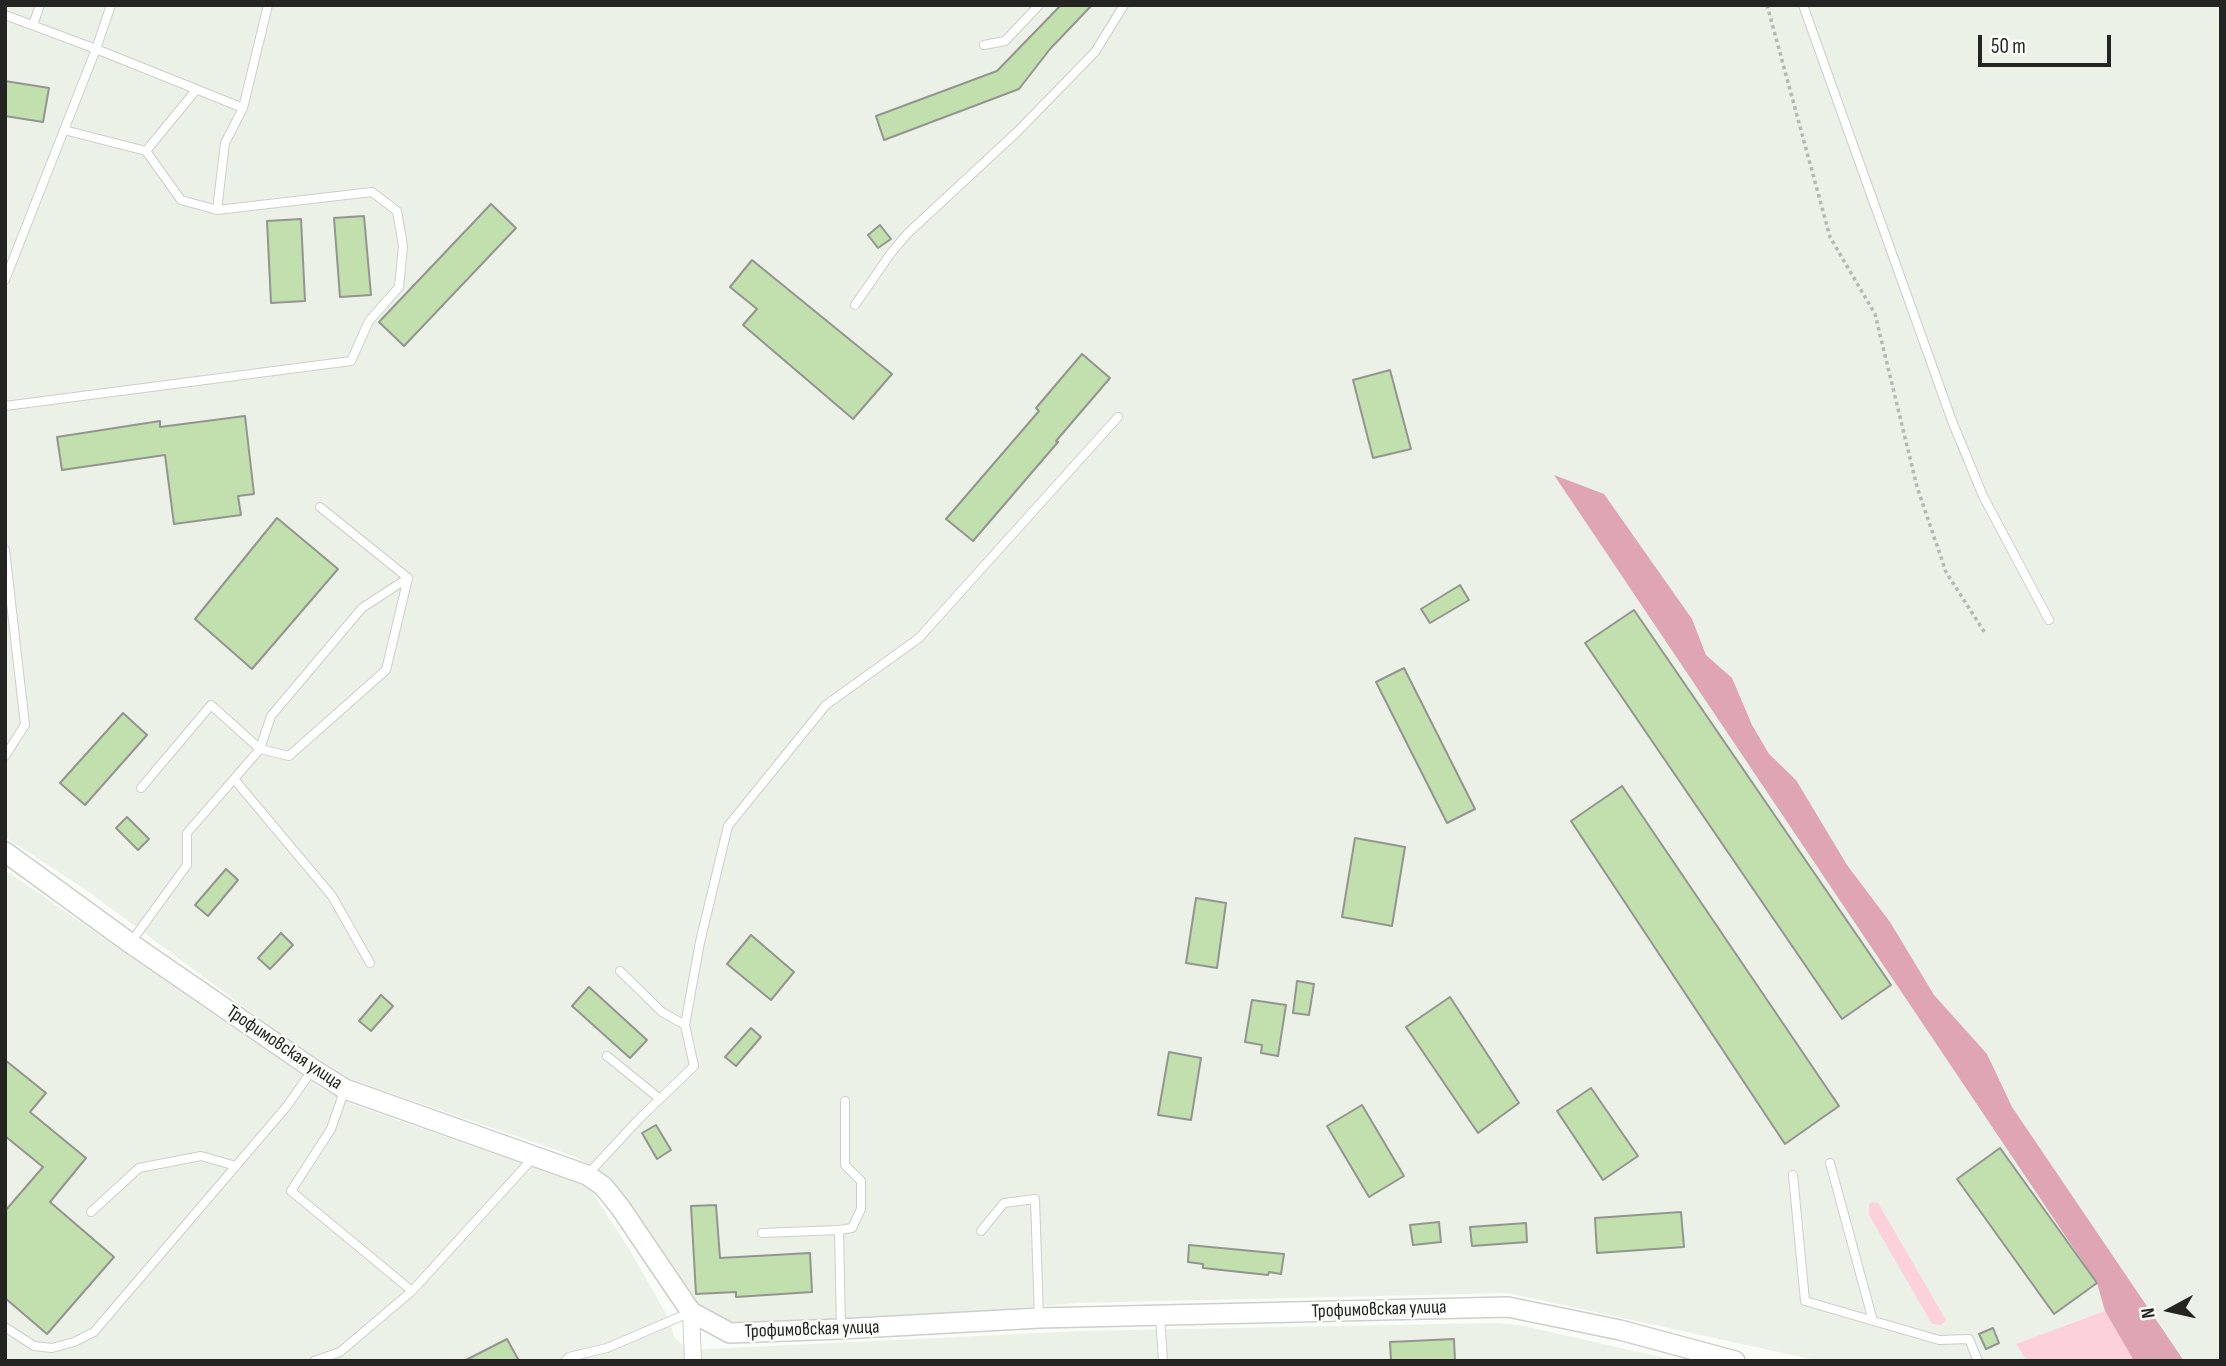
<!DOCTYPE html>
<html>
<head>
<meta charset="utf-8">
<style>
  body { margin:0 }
  #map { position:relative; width:2226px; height:1366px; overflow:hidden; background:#f9fcf7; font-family:"Sofia Sans Condensed",sans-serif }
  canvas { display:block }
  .frame { position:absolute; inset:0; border:7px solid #242523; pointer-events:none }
  .north { position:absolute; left:2135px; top:1275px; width:70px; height:70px; -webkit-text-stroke:5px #f9fcf7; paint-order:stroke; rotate:262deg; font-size:19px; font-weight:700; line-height:28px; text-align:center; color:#242523 }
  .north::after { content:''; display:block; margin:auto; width:24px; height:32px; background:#242523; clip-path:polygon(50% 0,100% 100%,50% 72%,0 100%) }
  .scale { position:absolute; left:1978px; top:35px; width:133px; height:32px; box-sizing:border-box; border:4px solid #242523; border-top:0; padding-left:9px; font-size:21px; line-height:24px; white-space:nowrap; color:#242523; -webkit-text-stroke:5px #f9fcf7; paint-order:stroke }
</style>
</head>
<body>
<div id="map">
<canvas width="2226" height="1366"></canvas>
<div class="frame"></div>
<div class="north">N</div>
<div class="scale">50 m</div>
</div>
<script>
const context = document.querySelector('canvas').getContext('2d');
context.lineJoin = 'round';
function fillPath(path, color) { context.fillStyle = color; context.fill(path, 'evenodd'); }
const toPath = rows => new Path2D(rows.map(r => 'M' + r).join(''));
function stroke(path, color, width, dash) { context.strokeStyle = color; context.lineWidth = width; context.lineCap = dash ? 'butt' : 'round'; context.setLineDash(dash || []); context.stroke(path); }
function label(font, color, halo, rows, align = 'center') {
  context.font = font + ' "Sofia Sans Condensed",sans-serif'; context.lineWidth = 5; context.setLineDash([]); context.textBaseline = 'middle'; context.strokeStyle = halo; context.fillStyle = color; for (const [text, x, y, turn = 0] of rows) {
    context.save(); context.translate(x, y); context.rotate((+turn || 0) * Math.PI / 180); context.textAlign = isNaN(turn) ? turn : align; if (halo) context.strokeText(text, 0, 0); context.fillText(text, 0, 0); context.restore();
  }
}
fillPath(toPath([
  [5,5,2221,5,2221,1361,1820,1361,1508,1293,1077,1303,730,1333,691,1312,644,1226,620,1191,605,1174,574,1156,350,1079,286,1038,89,892,5,837],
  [5,870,319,1087,354,1105,589,1187,629,1249,669,1319,674,1337,688,1350,1081,1331,1497,1323,1519,1325,1679,1361,5,1361]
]), '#ebf1e6');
fillPath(toPath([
  [1872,1202,1878,1203,1946,1320,1941,1325,1932,1324,1869,1215,1869,1205],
  [2105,1311,2134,1361,2027,1361,2016,1344]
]), '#fcd1dc');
fillPath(toPath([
  [1554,475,1604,494,1692,619,1706,655,1732,678,1752,725,1769,754,1796,780,1847,865,1890,922,1934,995,1987,1054,2012,1107,2184,1361,2134,1361,2105,1311,2097,1283]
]), '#e0a5b5');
const building = toPath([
  [1061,5,1092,5,1050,49,1019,89,884,140,876,116,997,71,1061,5],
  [5,81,49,88,43,122,5,116,5,81],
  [491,204,516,228,404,346,379,322,491,204],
  [364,216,371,295,340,297,334,218,364,216],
  [301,219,305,301,271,303,267,221,301,219],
  [880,225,891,239,878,248,868,235,880,225],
  [752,260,892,374,853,419,743,325,757,309,730,287,752,260],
  [1082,354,1110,378,1056,441,1058,442,973,541,946,519,1039,411,1036,408,1082,354],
  [1390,370,1411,449,1373,458,1353,380,1390,370],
  [245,416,254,494,238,496,241,515,174,524,165,455,62,470,57,437,160,421,160,427,245,416],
  [277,518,338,569,252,669,195,619,277,518],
  [1460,585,1469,600,1430,623,1421,609,1460,585],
  [1634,610,1891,985,1842,1019,1585,643,1634,610],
  [1404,668,1475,809,1447,823,1376,682,1404,668],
  [123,713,147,735,85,805,60,783,123,713],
  [1622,786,1839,1106,1785,1144,1571,821,1622,786],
  [127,817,149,839,138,850,116,828,127,817],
  [1355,838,1405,847,1392,926,1342,917,1355,838],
  [226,869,238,880,208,916,195,905,226,869],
  [1196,898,1226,903,1217,968,1186,963,1196,898],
  [281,933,293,945,270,969,258,958,281,933],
  [751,935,794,972,771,1000,727,964,751,935],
  [1297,981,1314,984,1309,1015,1293,1013,1297,981],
  [589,987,647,1040,630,1058,572,1006,589,987],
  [381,995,393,1006,371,1031,359,1021,381,995],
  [1450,997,1519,1103,1478,1133,1406,1027,1450,997],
  [1252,1000,1286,1005,1278,1056,1261,1053,1262,1045,1245,1042,1252,1000],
  [751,1028,761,1037,736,1066,725,1057,751,1028],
  [1169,1052,1201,1058,1191,1120,1158,1115,1169,1052],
  [5,1060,46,1093,30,1112,86,1158,50,1202,114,1257,47,1334,5,1298,5,1211,43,1167,5,1136,5,1060],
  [1591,1088,1638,1156,1603,1180,1557,1111,1591,1088],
  [1362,1105,1404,1176,1369,1197,1327,1126,1362,1105],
  [656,1125,671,1150,657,1159,642,1133,656,1125],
  [2000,1148,2097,1283,2054,1314,1957,1179,2000,1148],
  [716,1205,720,1258,810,1253,812,1292,736,1297,736,1292,696,1294,691,1206,716,1205],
  [1681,1212,1684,1247,1597,1253,1595,1218,1681,1212],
  [1439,1222,1441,1242,1413,1245,1410,1225,1439,1222],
  [1526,1223,1527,1242,1472,1246,1470,1227,1526,1223],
  [1189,1245,1284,1254,1281,1274,1269,1272,1268,1275,1203,1268,1203,1264,1188,1262,1189,1245],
  [1993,1328,1999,1343,1986,1349,1979,1334,1993,1328],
  [507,1339,519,1361,464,1361,507,1339],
  [1454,1339,1455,1361,1391,1361,1390,1342,1454,1339]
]);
fillPath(building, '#c2dfae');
stroke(building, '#939591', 2);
const service = toPath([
  [111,5,96,49,243,108,268,5],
  [1803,5,1952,421,1983,496,2049,620],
  [5,15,96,49,5,280],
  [33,25,40,5],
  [984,45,1005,41,1039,5],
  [64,130,146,151,181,200,217,210],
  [146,151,196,90],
  [855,305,891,253,907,234,1017,132,1095,52,1124,5],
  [5,406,351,361,369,321,399,287,403,246,397,211,372,192,217,210,225,143,243,108],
  [5,550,25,725,5,756],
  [234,779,332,896,370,963],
  [141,788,211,705,260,749,289,756,386,670,408,578,320,507],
  [131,942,187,865,187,833,260,749,271,716,362,608,408,578],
  [620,971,662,1012,685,1025],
  [607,1056,660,1099],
  [345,1089,331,1129,291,1191,412,1291],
  [1830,1163,1873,1321],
  [587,1175,639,1119,694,1066,685,1025,700,942,728,826,826,705,919,638,1118,417],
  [1793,1175,1805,1301,1939,1340,1969,1339,1978,1361],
  [91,1212,139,1168,201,1156,236,1166],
  [839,1230,852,1228,861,1209,861,1181,845,1165,845,1101],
  [981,1231,1004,1203,1035,1199,1039,1318],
  [762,1233,839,1230,841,1328],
  [1160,1316,1163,1361],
  [5,1327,34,1346,52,1348,74,1342,94,1332,287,1106,313,1069],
  [314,1361,340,1352,412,1291,533,1158],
  [565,1361,569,1357,607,1348,691,1312]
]);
const minor = toPath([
  [691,1312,693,1361]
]);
const tertiary = toPath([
  [5,852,130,943,313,1069,345,1089,587,1175,603,1186,620,1207,691,1312,730,1333,841,1329,1039,1318,1508,1307,1620,1330,1735,1361]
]);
stroke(service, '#cccfcb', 10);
stroke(minor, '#cccfcb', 18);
stroke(tertiary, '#cccfcb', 22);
stroke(toPath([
  [1767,5,1830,237,1875,314,1917,487,1946,572,1985,633]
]), '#b5b8b4', 3.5, [3.5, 3.5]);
stroke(service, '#fff', 8);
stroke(minor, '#fff', 16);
stroke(tertiary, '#fff', 19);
label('19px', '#242523', '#f9fcf7', [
  ["Трофимовская улица",284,1048,34],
  ["Трофимовская улица",1379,1310,-2],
  ["Трофимовская улица",812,1330,-2]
]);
</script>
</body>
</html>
